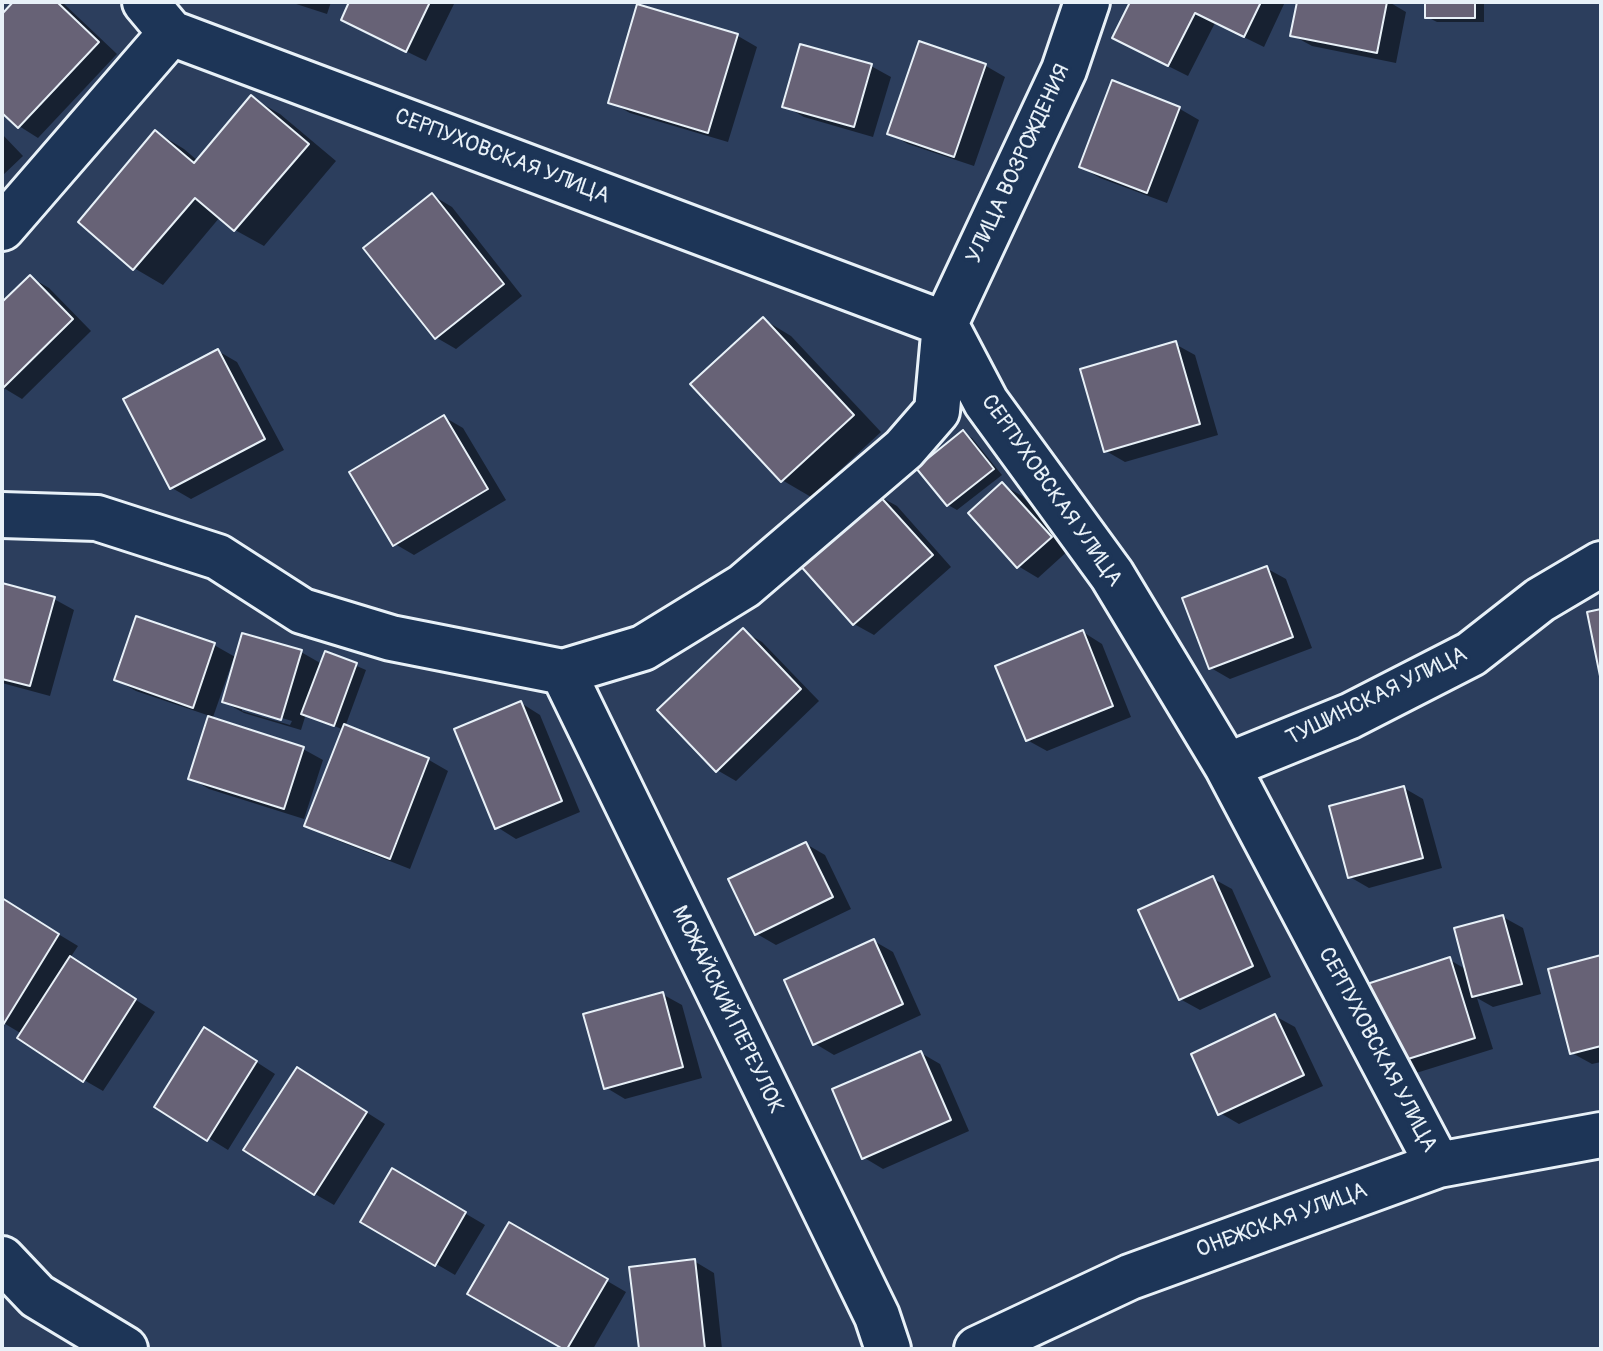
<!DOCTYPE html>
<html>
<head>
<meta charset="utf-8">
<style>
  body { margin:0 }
  #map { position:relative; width:1603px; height:1351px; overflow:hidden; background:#2c3e5d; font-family:Pangolin,sans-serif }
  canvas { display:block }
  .frame { position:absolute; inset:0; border:4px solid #e8f1f8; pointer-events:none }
</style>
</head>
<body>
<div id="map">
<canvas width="1603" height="1351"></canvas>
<div class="frame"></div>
</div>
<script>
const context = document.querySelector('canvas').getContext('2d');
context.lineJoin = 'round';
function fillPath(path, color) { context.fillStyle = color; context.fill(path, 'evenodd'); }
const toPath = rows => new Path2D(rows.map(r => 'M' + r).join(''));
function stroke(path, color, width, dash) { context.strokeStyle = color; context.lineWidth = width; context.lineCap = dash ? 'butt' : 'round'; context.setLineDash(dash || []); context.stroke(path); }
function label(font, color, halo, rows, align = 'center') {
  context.font = font + ' Pangolin,sans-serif'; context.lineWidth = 7; context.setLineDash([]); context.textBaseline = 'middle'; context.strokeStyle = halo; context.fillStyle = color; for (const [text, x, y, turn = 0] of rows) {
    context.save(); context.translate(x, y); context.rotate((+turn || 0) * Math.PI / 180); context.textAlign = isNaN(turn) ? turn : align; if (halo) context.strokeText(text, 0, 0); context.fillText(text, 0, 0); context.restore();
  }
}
fillPath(toPath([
  [16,2,62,2,117,54,38,138,19,126,2,111,2,17],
  [290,2,331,2,327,14],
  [352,2,455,2,426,61,363,30],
  [1132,2,1285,2,1264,47,1215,23,1188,76,1134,49],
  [1299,2,1389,2,1406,12,1396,63,1312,46,1292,35],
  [1427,2,1484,2,1484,22,1437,22,1427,17],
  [638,6,738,36,757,47,728,142,630,113,610,102],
  [920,44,986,66,1005,77,974,166,908,144,889,133],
  [871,66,891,77,873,137,804,117,785,106],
  [1113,83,1180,109,1199,120,1167,203,1100,178,1081,167],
  [252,98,280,114,336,161,264,246,235,230,220,217,163,285,134,268,156,132,184,149,198,161],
  [2,134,23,156,2,176],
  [432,195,452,207,522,296,456,349,437,338,365,248],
  [30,277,49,288,91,331,22,399,2,387,2,305],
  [763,319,791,336,881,432,811,497,782,480],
  [1175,344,1195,355,1218,435,1125,462,1106,451],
  [218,351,237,362,284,450,191,499,172,488],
  [444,417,463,428,506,500,414,555,395,544],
  [963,433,972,438,1002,475,957,510,948,505],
  [1003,485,1022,496,1070,549,1038,578,1018,566],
  [877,495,897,506,951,567,874,635,854,624,801,563],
  [1266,568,1286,579,1312,648,1230,679,1211,668],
  [2,585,54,599,74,610,50,696,2,683],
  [137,618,214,645,237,658,301,652,322,664,326,653,366,670,345,727,429,760,448,771,410,869,326,836,307,825,344,730,306,714,301,730,244,713,224,702,237,658,234,657,212,720,303,749,323,760,304,819,209,789,190,778,210,716,136,691,116,680],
  [242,706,292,721,290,725,242,711],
  [743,631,762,642,819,701,736,781,717,770],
  [1083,632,1102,644,1131,717,1047,751,1027,740],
  [521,703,540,715,580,812,516,839,497,827],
  [1404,788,1423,799,1442,868,1369,888,1350,877],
  [806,844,825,855,851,909,776,945,757,934],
  [1212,878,1232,889,1271,977,1200,1010,1180,999],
  [2,900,78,946,70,958,155,1012,103,1091,84,1080,22,1034,2,1022],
  [1503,917,1523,928,1541,994,1493,1007,1477,998,1493,1049,1413,1074,1394,1063,1450,960,1467,970],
  [874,941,893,952,921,1015,834,1055,814,1043],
  [1601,957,1601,1062,1592,1064,1572,1053],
  [662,994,682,1005,702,1078,625,1099,605,1087],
  [1275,1016,1295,1027,1323,1086,1239,1124,1220,1113],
  [224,1041,275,1074,228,1150,157,1106],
  [921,1053,940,1064,969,1131,883,1169,863,1157],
  [317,1081,385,1124,334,1205,315,1194],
  [393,1171,485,1225,455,1275,363,1221],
  [510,1224,626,1292,593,1349,567,1349],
  [694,1261,714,1273,722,1349,641,1349]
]), '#0007');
const building = toPath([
  [13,2,57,2,99,42,18,128,2,113,2,14,13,2],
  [349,2,430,2,406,52,341,20,349,2],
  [1130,2,1261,2,1244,37,1195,13,1168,66,1112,38,1130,2],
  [1297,2,1387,2,1377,53,1290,36,1297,2],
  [1425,2,1475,2,1475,18,1425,18,1425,2],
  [637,4,738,34,708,133,608,103,637,4],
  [919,41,986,64,954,157,887,134,919,41],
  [800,44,872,64,854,127,782,107,800,44],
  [1112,80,1180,107,1147,193,1079,167,1112,80],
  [251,95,309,144,234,231,195,198,133,270,78,222,155,130,194,163,251,95],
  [432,193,504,284,435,339,363,248,432,193],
  [30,275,73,319,2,389,2,302,30,275],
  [763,317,854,415,781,482,690,384,763,317],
  [1176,341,1200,424,1104,452,1080,369,1176,341],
  [218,349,265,439,170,489,123,399,218,349],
  [444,415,488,489,393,546,349,472,444,415],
  [963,430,994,469,947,506,916,468,963,430],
  [1002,482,1052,537,1017,568,968,513,1002,482],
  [877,493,933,555,853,625,798,563,877,493],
  [1267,566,1293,637,1209,669,1182,598,1267,566],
  [2,583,55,597,30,686,2,679,2,583],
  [1601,609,1601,681,1587,612,1601,609],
  [136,616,215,643,193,708,114,680,136,616],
  [743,628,801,689,716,772,657,710,743,628],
  [1083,630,1113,706,1026,741,995,666,1083,630],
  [242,633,302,650,281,720,222,702,242,633],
  [325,651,357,663,334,726,301,714,325,651],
  [521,701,562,801,495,829,454,729,521,701],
  [208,716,304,747,284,809,188,779,208,716],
  [344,724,429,758,390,859,304,826,344,724],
  [1404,786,1423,858,1348,878,1329,806,1404,786],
  [806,842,833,897,755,935,728,879,806,842],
  [1213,876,1253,966,1179,1000,1138,910,1213,876],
  [2,898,59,934,3,1025,2,1025,2,898],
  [1503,915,1522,984,1472,997,1454,928,1503,915],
  [874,939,903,1004,813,1045,784,980,874,939],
  [1601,955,1601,1046,1570,1054,1548,969,1601,955],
  [70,956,136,999,83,1082,17,1038,70,956],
  [1450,957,1475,1038,1392,1064,1367,984,1450,957],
  [663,992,683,1067,604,1089,583,1014,663,992],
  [1275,1014,1304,1075,1218,1115,1191,1054,1275,1014],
  [204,1027,257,1061,207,1141,154,1107,204,1027],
  [921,1051,951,1120,862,1159,832,1089,921,1051],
  [297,1067,367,1112,314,1195,243,1150,297,1067],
  [392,1168,466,1212,435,1266,360,1222,392,1168],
  [509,1222,608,1279,567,1349,563,1349,467,1294,509,1222],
  [695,1259,705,1349,639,1349,629,1267,695,1259]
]);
fillPath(building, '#676276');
stroke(building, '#e8f1f8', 2);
const street = toPath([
  [145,2,171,33,945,324,986,402,1112,575,1227,766,1438,1165],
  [2,228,171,33],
  [2,515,97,518,218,557,302,611,391,638,563,672,643,648,744,586,904,449,937,411,945,324,1064,70,1087,2],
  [563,672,877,1316,888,1349],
  [1227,766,1350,716,1471,654,1540,600,1601,564],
  [2,1259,37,1296,125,1349],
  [977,1349,1130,1277,1438,1165,1601,1135]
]);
stroke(street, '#e8f1f8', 50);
stroke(street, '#1d3557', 44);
label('22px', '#e8f1f8', '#1d3557', [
  ["СЕРПУХОВСКАЯ УЛИЦА",502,157,21],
  ["УЛИЦА ВОЗРОЖДЕНИЯ",1019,164,-65],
  ["СЕРПУХОВСКАЯ УЛИЦА",1051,491,55],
  ["ТУШИНСКАЯ УЛИЦА",1377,697,-26],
  ["МОЖАЙСКИЙ ПЕРЕУЛОК",727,1010,64],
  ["СЕРПУХОВСКАЯ УЛИЦА",1377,1050,62],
  ["ОНЕЖСКАЯ УЛИЦА",1282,1221,-20]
]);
</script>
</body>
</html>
